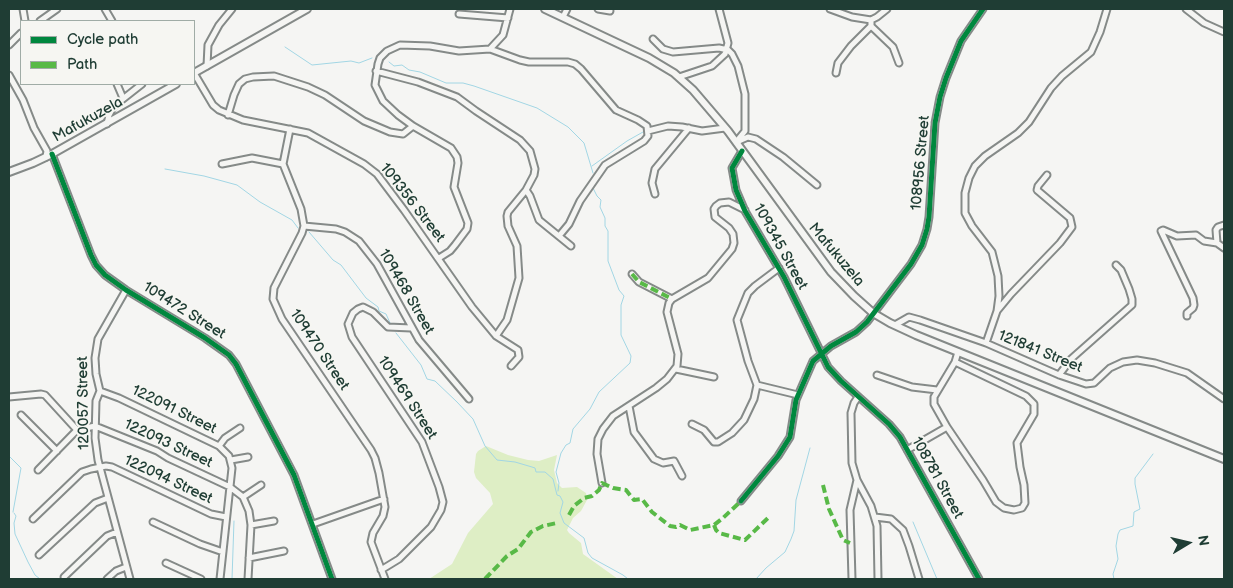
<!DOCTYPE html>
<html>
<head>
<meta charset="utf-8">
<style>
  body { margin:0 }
  #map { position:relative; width:1233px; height:588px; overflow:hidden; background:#f5f5f3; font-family:"Balsamiq Sans",sans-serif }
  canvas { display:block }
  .frame { position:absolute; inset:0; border:10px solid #1f3d34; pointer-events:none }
  .legend { position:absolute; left:20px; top:20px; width:175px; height:65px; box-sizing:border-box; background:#f6f6f2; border:1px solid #a0aca6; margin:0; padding:6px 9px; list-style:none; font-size:15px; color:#1f3d34 }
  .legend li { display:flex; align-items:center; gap:10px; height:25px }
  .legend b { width:25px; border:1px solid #a0aca6 }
  .north { position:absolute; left:1163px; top:518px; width:50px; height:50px; -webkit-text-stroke:4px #f6f6f2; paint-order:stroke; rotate:81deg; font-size:14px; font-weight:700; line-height:20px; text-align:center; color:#1f3d34 }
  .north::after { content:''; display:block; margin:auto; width:18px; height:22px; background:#1f3d34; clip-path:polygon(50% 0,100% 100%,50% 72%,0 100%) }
</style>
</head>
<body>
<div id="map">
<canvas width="1233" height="588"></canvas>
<div class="frame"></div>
<ul class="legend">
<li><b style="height:6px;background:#00873e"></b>Cycle path</li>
<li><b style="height:6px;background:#58b947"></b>Path</li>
</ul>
<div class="north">N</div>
</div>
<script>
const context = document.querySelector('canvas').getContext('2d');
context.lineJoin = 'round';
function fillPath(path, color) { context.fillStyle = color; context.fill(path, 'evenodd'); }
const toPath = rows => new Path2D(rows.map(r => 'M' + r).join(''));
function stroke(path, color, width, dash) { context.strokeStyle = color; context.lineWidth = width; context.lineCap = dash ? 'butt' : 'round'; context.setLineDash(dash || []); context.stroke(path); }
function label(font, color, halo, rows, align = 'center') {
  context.font = font + ' "Balsamiq Sans",sans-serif'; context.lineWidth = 4; context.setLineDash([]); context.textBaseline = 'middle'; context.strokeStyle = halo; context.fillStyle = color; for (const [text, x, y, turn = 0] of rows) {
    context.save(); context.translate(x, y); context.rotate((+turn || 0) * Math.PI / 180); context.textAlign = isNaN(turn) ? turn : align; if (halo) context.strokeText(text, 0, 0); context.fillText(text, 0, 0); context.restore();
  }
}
fillPath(toPath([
  [486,446,508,455,528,460,539,461,557,455,554,470,557,483,562,488,577,487,586,493,587,500,581,511,573,518,567,530,569,533,581,543,583,554,618,579,429,579,452,564,468,533,493,504,490,493,476,478,474,472,476,454,478,451]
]), '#deeec5');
stroke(toPath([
  [285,47,312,65,351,61,359,63,372,58],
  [389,62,394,66,402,65,409,70,420,72,446,83,463,83,474,86,537,108,568,127,584,143,593,173],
  [592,166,627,141,643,132],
  [165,169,204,176,237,185,260,202,292,220,298,228],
  [309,232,333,260,341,265,366,298,378,307,379,311,386,314,391,325],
  [396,333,421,365,427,379,435,381,457,402,473,419,485,446,497,460,515,462,532,467,535,468,536,472,545,472,553,479,557,495,560,496,563,502,560,513,564,523,584,538,588,553,592,558,623,575,628,579],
  [9,456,21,468,13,512],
  [558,491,559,483,556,472,561,453,566,445,570,443,573,429,590,409,599,392,630,363,631,356,621,335,621,305,624,296,619,290,608,261,608,231,605,226,605,218,600,207,601,200,597,196,593,188],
  [14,513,16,516,14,523,15,534,28,562,35,575,40,579],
  [913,522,937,579],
  [232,579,234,521],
  [756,579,766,568,785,552,791,539,794,531,796,500,810,448],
  [1114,579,1113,574,1118,559,1116,546,1118,534,1120,530,1133,526,1134,512,1140,509,1135,484,1135,478,1153,454]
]), '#a2d6e4', 1);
const minor = toPath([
  [23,9,25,21],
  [105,9,112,21],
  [598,9,610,11],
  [830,9,852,17,871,20,877,17,887,9],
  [1186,9,1204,23,1224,32],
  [459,14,508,18],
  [563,17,567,9],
  [40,21,57,9],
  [871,26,893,47,899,63],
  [653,39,663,49,673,52,719,48,728,50,732,54,738,66,745,94,745,131,736,142],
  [9,45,21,33],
  [490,49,520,60,529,62,568,62,575,64,581,69,616,110,638,120,647,126,648,136,644,141,605,165,580,201,569,224,559,236],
  [207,66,208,45,219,25,232,9],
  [376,71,418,82,457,97,476,111,520,140,530,151,535,169,534,175,526,190,508,212,507,216,508,226,517,246,519,278,507,320,496,336],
  [194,73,213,105,219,110,243,120,308,133,364,164,377,174,404,210,472,307,496,336,518,350,519,357,511,366],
  [836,73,838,63,851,46,871,26,871,20],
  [9,75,23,100,34,128,47,151,46,157],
  [679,77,712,66,725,54,728,43,719,9],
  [117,84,123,98],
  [228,115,234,95,239,84,245,79,253,77,274,76,308,87,325,95,364,121,390,132,403,134,413,126],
  [107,124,109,115,114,106,142,84],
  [290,129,283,164,301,209,304,226,302,233,274,288,273,299,282,319,371,450,375,458,379,473,385,507,383,516,373,533,371,542,385,579],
  [648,131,668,126,682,127,702,131,725,128],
  [739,141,748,137,756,139,783,157,817,185],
  [742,151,732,168,736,190,745,211,784,277,828,367,841,381,889,424,900,437,979,579],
  [52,154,91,255,96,265,105,275,126,290,205,338,229,355,236,364,294,475,332,579],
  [222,164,252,158,283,164],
  [526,190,530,196,539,220,571,246],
  [655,194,652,183,655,169,689,128],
  [304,226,336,229,345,232,359,241,377,264,419,340,469,399],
  [1217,243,1216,230,1218,227,1224,225],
  [439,258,450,251,455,245,467,229,468,223,454,187,458,163,457,157,451,148,413,126,398,115,383,101,375,85,378,64,380,58,387,51,400,45,430,46,459,51,490,49,503,35,510,9],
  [632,274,639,282,672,299],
  [126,290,98,339,95,358,96,374,100,391,96,401,95,438,98,460,130,579],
  [997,311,1011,294,1060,243,1072,227,1070,218,1037,190,1038,186,1047,175],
  [1187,316,1187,313,1193,308,1194,305,1193,298,1161,231,1163,230,1177,236,1196,235,1204,241,1217,243,1224,248],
  [895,325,909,317,920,320,986,343,1059,375,1086,384,1094,383,1110,368,1123,362,1137,360,1155,363,1187,373,1224,399],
  [986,343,997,311,999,296,998,276,992,252,972,226,965,213,965,193,969,178,975,166,985,156,1018,133,1029,122,1051,88,1062,76,1091,52,1100,32,1107,9],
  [676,369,714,377],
  [877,375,912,387,937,390],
  [1059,375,1071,359,1132,305,1132,299,1129,289,1121,270,1116,265],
  [757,385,748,361,737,320,748,293,755,286,779,268],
  [100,391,119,398,219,446,229,456,232,468,220,579],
  [9,397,41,394,45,395,77,430],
  [858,397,854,403,851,413,852,463,857,480,871,506,877,526,878,579],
  [629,406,634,432,637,436,654,459,663,463,674,461,682,476],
  [21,415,57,451],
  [692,424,704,430,714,442,718,442,732,433,744,420,754,399,757,385,798,395],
  [947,427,934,404,934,397,955,362,958,352],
  [219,446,225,438,240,428],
  [907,450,947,427,983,480,996,502,1004,508,1014,510,1022,508,1025,503,1024,485,1020,467,1017,443,1034,414,1034,404,1026,396,955,362],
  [231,460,248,457],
  [38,470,77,430,95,426,157,451,168,458,230,487,243,497,249,511,251,525,248,579],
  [602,483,597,454,598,439,603,429,613,416,656,388,667,379,677,366,678,354,667,312,669,303,672,299,708,278,732,249,734,243,733,234,729,228,715,217,714,209,716,206,720,203,729,202,745,210],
  [243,497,261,485],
  [741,501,778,456,790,437,796,400,813,361,831,346,856,332,867,322,911,264,922,245,927,229,929,217,935,123,940,97,946,78,961,41,983,9],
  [875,517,891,519,903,530,909,546,919,579],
  [33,519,82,472,91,469,106,466,112,467,148,484,211,514,226,517],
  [153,522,200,544,223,552],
  [313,524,384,499],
  [251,525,274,521],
  [39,555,95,503,108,498],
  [249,558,284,551],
  [166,563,201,579],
  [381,570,399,559,431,527,441,510,443,502,439,487,422,442,352,337,348,324,353,313,358,309,363,307,373,312,388,327,411,328],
  [64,577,107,536,117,532],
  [107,579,116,571,126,567],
  [852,579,850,510,857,480]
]);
const major = toPath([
  [545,9,649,58,674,73,693,90,728,131,831,272,854,296,873,313,890,323,916,335,1224,459],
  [194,73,307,9],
  [9,172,33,163,52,154,176,84]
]);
stroke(minor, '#858a88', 9);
stroke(major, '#858a88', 10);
stroke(minor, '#f5f5f3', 5);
stroke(major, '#f5f5f3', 6);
stroke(toPath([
  [632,274,639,282,672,299],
  [823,485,829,509,843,540,850,543],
  [569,515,574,506,584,498,592,496,599,490,602,483,613,488,626,490,634,500,642,499,652,512,670,526,676,527,680,525,690,530,714,525,723,518,741,501],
  [714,525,716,530,719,533,745,540,768,518],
  [485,579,507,556,518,549,531,532,543,526,557,523]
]), '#58b947', 4, [8, 4]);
stroke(toPath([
  [742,151,732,168,736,190,745,211,784,277,828,367,841,381,889,424,900,437,979,579],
  [52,154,91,255,96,265,105,275,126,290,205,338,229,355,236,364,294,475,332,579],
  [741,501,778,456,790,437,796,400,813,361,831,346,856,332,867,322,911,264,922,245,927,229,929,217,935,123,940,97,946,78,961,41,983,9]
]), '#00873e', 5);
label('15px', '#1f3d34', '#f6f6f2', [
  ["Mafukuzela",88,120,-29],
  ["108956 Street",921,163,-85],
  ["109356 Street",412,203,52],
  ["109345 Street",780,247,61],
  ["Mafukuzela",836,255,50],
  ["109468 Street",406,292,60],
  ["109472 Street",184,311,32],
  ["109470 Street",319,350,56],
  ["121841 Street",1040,352,22],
  ["109469 Street",407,398,57],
  ["120057 Street",84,403,-91],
  ["122091 Street",174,410,26],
  ["122093 Street",168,444,25],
  ["108781 Street",937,478,61],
  ["122094 Street",168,480,25]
]);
</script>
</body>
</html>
